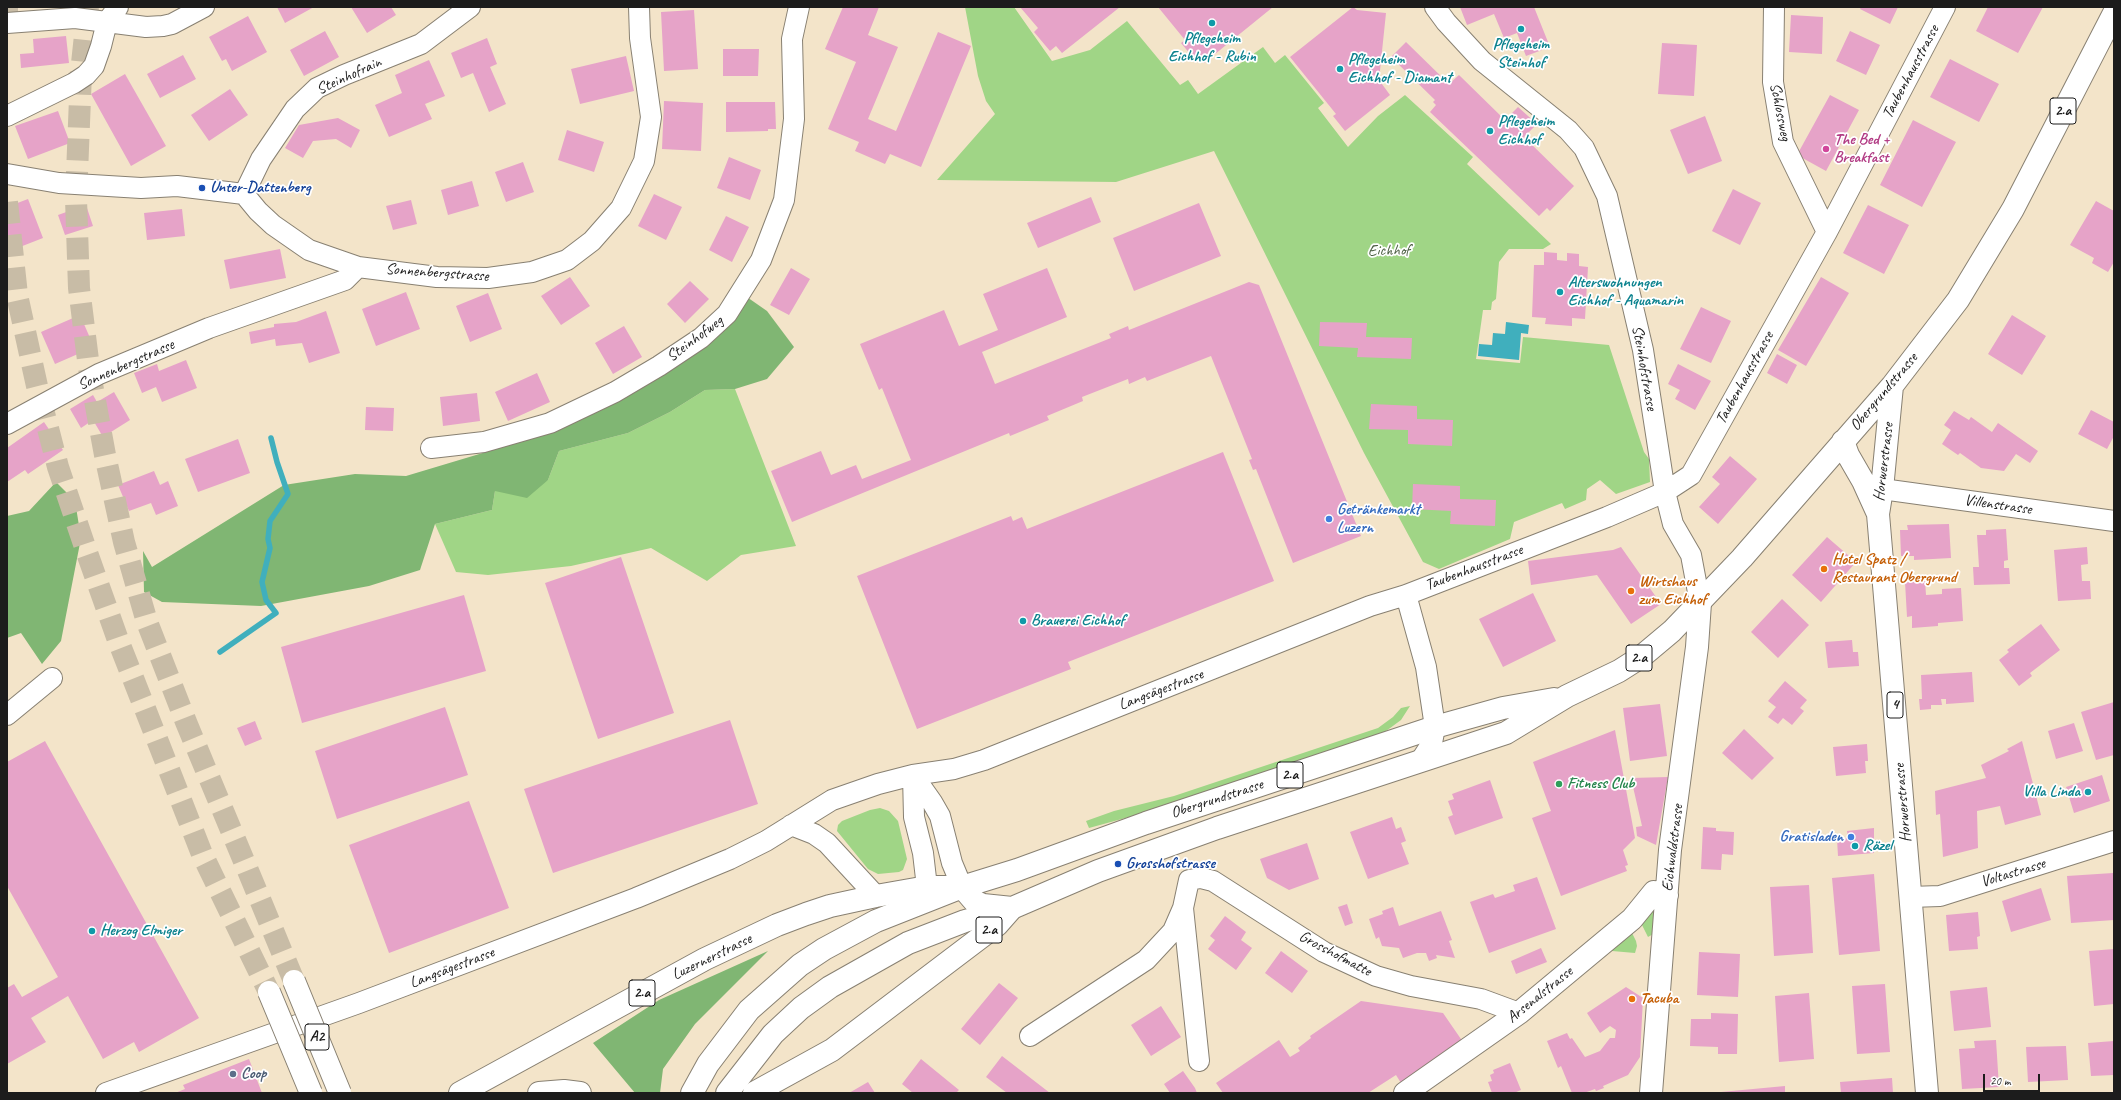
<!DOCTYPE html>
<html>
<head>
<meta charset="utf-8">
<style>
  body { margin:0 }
  #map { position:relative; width:2121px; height:1100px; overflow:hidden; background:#f3e4c9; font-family:Caveat,sans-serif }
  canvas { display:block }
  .frame { position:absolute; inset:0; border:8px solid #1c1c1c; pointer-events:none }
  .scale { position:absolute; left:1983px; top:1074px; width:57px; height:18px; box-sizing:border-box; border:2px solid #1c1c1c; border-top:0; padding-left:5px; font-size:12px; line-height:14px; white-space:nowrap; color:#1c1c1c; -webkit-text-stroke:3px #fff; paint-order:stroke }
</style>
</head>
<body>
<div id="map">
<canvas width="2121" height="1100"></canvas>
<div class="frame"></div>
<div class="scale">20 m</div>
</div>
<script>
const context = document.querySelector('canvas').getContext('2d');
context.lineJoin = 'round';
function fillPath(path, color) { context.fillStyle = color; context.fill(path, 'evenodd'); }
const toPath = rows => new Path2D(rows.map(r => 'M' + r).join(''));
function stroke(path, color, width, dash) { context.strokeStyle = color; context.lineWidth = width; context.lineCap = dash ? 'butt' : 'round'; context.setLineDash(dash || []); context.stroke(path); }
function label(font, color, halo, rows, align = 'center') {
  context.font = font + ' Caveat,sans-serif'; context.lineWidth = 3.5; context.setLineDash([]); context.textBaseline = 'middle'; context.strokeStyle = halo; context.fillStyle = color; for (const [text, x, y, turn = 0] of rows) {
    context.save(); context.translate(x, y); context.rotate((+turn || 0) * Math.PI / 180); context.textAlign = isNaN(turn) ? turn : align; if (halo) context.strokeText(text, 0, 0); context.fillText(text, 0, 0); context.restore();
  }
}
fillPath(toPath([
  [965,7,1014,7,1052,61,1090,50,1127,21,1180,85,1188,80,1198,94,1263,47,1275,63,1285,55,1324,103,1318,108,1348,147,1378,116,1405,95,1473,157,1467,164,1551,244,1543,249,1509,249,1499,262,1496,299,1492,302,1491,310,1483,310,1476,359,1520,363,1523,337,1609,345,1644,452,1649,459,1650,482,1616,494,1600,480,1587,489,1586,500,1565,509,1562,503,1514,522,1510,539,1439,569,1423,562,1364,453,1214,151,1116,182,937,180,995,114,986,101,978,76],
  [735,389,796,546,741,555,707,581,651,548,571,566,488,575,456,572,435,524,492,510,495,491,548,480,559,451,628,433,670,412,705,390],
  [1410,706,1401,720,1382,734,1140,814,1089,828,1086,821,1114,811,1174,796,1378,728,1393,717,1401,708],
  [880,808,889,811,898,821,907,859,903,870,899,872,878,874,868,869,837,831,838,825,842,821,870,810],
  [1654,909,1657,910,1655,933,1648,937,1641,923],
  [1630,933,1632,933,1636,941,1637,946,1635,953,1612,951,1612,948]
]), '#a0d586');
fillPath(toPath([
  [744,295,767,311,794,347,767,379,735,389,705,390,670,412,628,433,559,451,548,480,527,498,495,491,492,510,435,524,420,570,369,586,261,606,162,602,144,592,143,551,152,567,284,485,355,474,406,476,536,437,600,408],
  [56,482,75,501,81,538,61,641,42,664,21,633,7,638,7,516,29,511],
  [768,951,695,1024,663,1069,660,1093,635,1093,593,1043,659,1000]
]), '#80b673');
fillPath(toPath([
  [1506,322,1529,325,1528,334,1521,333,1519,360,1478,356,1479,344,1492,345,1493,333,1505,334]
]), '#40afbd');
stroke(toPath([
  [220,652,276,613,266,600,262,582,270,548,268,539,270,521,288,494,277,462,271,438]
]), '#40afbd', 5.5);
fillPath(toPath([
  [277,7,314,7,285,23],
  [351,7,391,7,396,15,367,33],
  [843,7,879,7,868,35,898,47,868,119,896,131,938,32,971,46,921,167,890,154,885,164,855,151,859,142,828,129,856,62,825,49],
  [1020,7,1120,7,1062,53,1056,46,1050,51,1034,32,1038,28],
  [1158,7,1273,7,1204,63,1200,58,1196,61,1181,43,1185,40],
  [1353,7,1357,10,1386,13,1379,80,1390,95,1345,131,1333,116,1336,114,1290,57],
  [1460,7,1534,7,1550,47,1526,56,1517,33,1504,38,1494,14,1467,25],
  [1861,7,1898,7,1890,24,1860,9],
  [1988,7,2043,7,2018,53,1976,31],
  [694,10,698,69,664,71,661,12],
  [1791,15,1823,17,1822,54,1789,52],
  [248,16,267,52,232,71,226,59,222,61,209,37],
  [325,31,339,57,304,76,290,50],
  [1850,31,1880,45,1866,75,1836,61],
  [66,36,69,63,21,68,20,54,34,53,33,39],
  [487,38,497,64,490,67,506,104,489,112,473,73,461,78,451,53],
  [1406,42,1449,84,1459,75,1505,120,1518,107,1537,124,1524,137,1574,186,1550,211,1547,208,1539,216,1430,112,1436,105,1433,102,1435,100,1391,57],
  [1662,43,1697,45,1694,96,1658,94],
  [723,49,759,49,758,76,723,76],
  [183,55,196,79,160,98,147,74],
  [626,56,634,91,580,104,571,69],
  [1950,59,1999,84,1979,122,1930,97],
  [429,60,445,96,425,104,432,119,389,137,375,105,402,93,395,75],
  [125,74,166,146,131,166,91,94],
  [230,89,248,115,209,141,191,115],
  [1830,95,1859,110,1826,171,1797,155],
  [664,101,703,103,701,151,662,149],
  [726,102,775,102,776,129,768,129,768,131,726,132],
  [58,111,70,143,28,159,15,126],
  [1705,116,1722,161,1688,174,1670,130],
  [338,118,360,130,351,148,336,139,313,141,303,158,285,148,299,125],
  [1913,120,1956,142,1922,207,1880,185],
  [567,130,604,142,594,172,558,160],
  [729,157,761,170,750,200,717,188],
  [523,162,534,192,506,202,495,172],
  [472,181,479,206,448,215,441,190],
  [1733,189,1761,203,1740,245,1712,231],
  [654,194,682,207,666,240,638,226],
  [1091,197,1101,222,1038,248,1027,223],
  [28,199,43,238,7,252,7,207],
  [411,200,417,224,393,230,386,206],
  [2096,201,2114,211,2114,262,2108,272,2092,263,2094,258,2070,245],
  [1199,203,1221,256,1134,291,1113,238],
  [86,205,93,226,65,235,58,215],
  [1868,205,1909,225,1884,274,1843,253],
  [182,209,185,236,147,240,144,213],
  [726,216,749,227,732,262,709,250],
  [280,249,286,278,230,289,224,260],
  [1544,252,1557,253,1557,260,1567,261,1567,253,1579,254,1579,266,1588,267,1585,319,1572,318,1572,326,1545,324,1546,318,1532,317,1534,265,1544,265],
  [791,268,810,279,789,315,770,305],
  [1047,268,1067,317,982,352,995,384,1111,338,1109,334,1128,326,1129,330,1249,282,1259,285,1361,536,1293,563,1256,469,1253,470,1249,460,1252,459,1211,356,1147,381,1145,377,1129,384,1128,379,1082,397,1083,401,1047,416,1049,420,1010,436,1009,433,792,522,771,471,821,451,831,475,856,465,862,479,911,460,882,388,879,390,860,344,944,310,959,346,998,330,983,294],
  [570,277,590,306,561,325,541,296],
  [1821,277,1849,293,1806,366,1778,350],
  [690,281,709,299,685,323,667,304],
  [406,292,420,329,376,346,362,309],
  [488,293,502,329,470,342,456,306],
  [1701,307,1731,321,1711,363,1680,349],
  [326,311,340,353,309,363,302,343,276,346,275,339,251,344,249,332,274,327,274,324,296,322],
  [80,315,94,347,55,364,41,332],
  [2012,315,2046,336,2022,375,1988,354],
  [1320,322,1367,323,1366,337,1412,338,1411,359,1357,357,1358,348,1319,346],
  [624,326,642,357,613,374,595,343],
  [1777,354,1797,365,1787,384,1767,373],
  [186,360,197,388,162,402,156,387,142,393,134,373,157,364,159,371],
  [1678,364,1711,381,1695,410,1675,399,1680,390,1668,384],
  [537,373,550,402,508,421,495,392],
  [114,392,130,420,103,437,93,420,81,428,70,409,93,395,97,402],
  [477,393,480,421,443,426,440,397],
  [1371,404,1417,406,1417,419,1453,420,1452,446,1408,444,1408,430,1369,429],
  [366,407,394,408,393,431,365,430],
  [2091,410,2114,422,2114,436,2107,449,2078,434],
  [1954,411,1969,420,1971,417,1992,432,1998,423,2038,451,2030,463,2016,454,2004,471,1981,468,1960,453,1958,455,1942,444,1951,430,1944,425],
  [44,422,63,450,28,474,25,470,7,482,7,448],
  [238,439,250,473,198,492,185,459],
  [1223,452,1274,581,1068,662,1071,669,917,729,857,576,1011,516,1013,521,1022,517,1027,529],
  [1730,456,1757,479,1718,524,1699,507,1720,484,1712,477],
  [154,471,160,485,168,481,178,506,156,515,151,503,129,511,118,485],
  [1413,484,1460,486,1460,499,1496,500,1495,526,1450,524,1451,511,1412,509],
  [1949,524,1951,558,1914,560,1914,556,1901,556,1900,530,1908,530,1907,525],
  [2006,529,2008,560,2004,561,2004,568,2009,568,2010,584,1974,585,1973,567,1979,567,1977,535,1986,535,1986,530],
  [1827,537,1856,562,1821,602,1792,575],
  [1621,547,1661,604,1631,624,1597,575,1531,585,1528,561,1613,550],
  [2087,547,2088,564,2081,565,2082,581,2090,581,2091,599,2058,601,2054,550],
  [621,557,674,713,598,739,545,583],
  [1925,581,1926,595,1942,594,1942,589,1961,588,1963,621,1938,623,1938,626,1912,628,1912,616,1907,617,1905,582],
  [1533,593,1556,641,1503,667,1479,619],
  [464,595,486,671,302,723,281,647],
  [1782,599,1809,625,1778,658,1751,632],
  [2041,624,2060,650,2030,673,2032,676,2019,686,1999,660,2009,652,2007,650],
  [1852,640,1853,652,1858,652,1859,666,1828,668,1825,642],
  [1972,672,1974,702,1946,704,1946,699,1941,699,1942,705,1931,705,1931,709,1920,710,1919,699,1922,699,1921,675],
  [1785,681,1807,700,1800,708,1804,711,1792,725,1783,718,1778,724,1768,717,1776,707,1768,701],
  [2114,702,2114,755,2096,760,2081,712],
  [1660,704,1667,756,1630,761,1623,708],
  [445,707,468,775,337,819,315,751],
  [730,720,758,804,553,873,524,789],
  [255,721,262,739,245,746,237,728],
  [2074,723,2083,751,2056,759,2048,731],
  [1744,729,1774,758,1752,780,1722,753],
  [1615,730,1635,838,1623,850,1628,865,1625,866,1627,871,1561,896,1532,818,1551,811,1533,762],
  [45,741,199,1018,139,1052,134,1042,103,1059,68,996,31,1018,46,1042,7,1064,7,988,14,984,22,997,58,977,7,886,7,762],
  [2022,741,2041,815,2005,825,2000,806,1977,811,1978,848,1943,857,1940,814,1936,815,1935,791,1986,778,1981,765,2009,751,2007,749],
  [1867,744,1868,761,1865,761,1866,773,1836,776,1833,747],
  [2102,775,2110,801,2074,813,2066,787],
  [1668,777,1656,845,1637,836,1636,827,1642,826,1631,778],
  [1490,780,1503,818,1455,835,1448,817,1453,815,1448,801,1454,799,1452,794],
  [469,801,509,908,389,953,349,845],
  [1392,817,1396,829,1401,827,1406,841,1401,843,1409,864,1368,879,1350,832],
  [1703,827,1716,828,1716,831,1734,832,1733,855,1722,854,1721,870,1701,869],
  [1874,828,1874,853,1838,856,1837,839,1848,838,1847,831],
  [1307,843,1319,879,1289,890,1267,878,1260,859],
  [2113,873,2114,920,2071,923,2067,876],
  [1874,874,1880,951,1839,955,1832,878],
  [1537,877,1556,929,1489,953,1470,902,1493,894,1495,898,1515,891,1513,885],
  [1809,885,1813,953,1774,956,1770,887],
  [2041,888,2051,920,2011,932,2002,901],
  [1347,904,1353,923,1345,926,1338,907],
  [1393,907,1399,926,1441,911,1452,940,1449,941,1455,958,1436,955,1437,958,1429,961,1426,953,1417,953,1403,958,1399,948,1382,946,1379,937,1376,939,1369,919,1383,914,1382,911],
  [1978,912,1980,936,1977,937,1978,949,1949,951,1946,915],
  [1225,916,1246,932,1241,940,1252,948,1236,970,1208,949,1215,940,1210,936],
  [1541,948,1547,962,1516,974,1511,961],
  [2114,949,2114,1004,2094,1006,2089,951],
  [1281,951,1308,971,1292,993,1265,973],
  [1699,952,1740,954,1738,997,1697,995],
  [999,983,1018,998,980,1045,961,1029],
  [1885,984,1890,1052,1857,1054,1852,986],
  [1626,987,1643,998,1640,1057,1628,1075,1603,1086,1604,1088,1596,1091,1595,1089,1584,1093,1572,1093,1561,1066,1558,1068,1547,1041,1567,1033,1570,1039,1572,1038,1585,1057,1600,1051,1610,1038,1615,1038,1616,1030,1610,1026,1600,1033,1587,1013],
  [1987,987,1991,1027,1954,1031,1950,991],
  [1809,993,1814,1059,1779,1062,1775,996],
  [1361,1001,1443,1013,1463,1042,1401,1083,1396,1075,1368,1093,1223,1093,1216,1083,1279,1040,1290,1057,1300,1051,1298,1048,1311,1038,1310,1036],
  [1161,1006,1181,1037,1151,1056,1131,1025],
  [1711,1013,1738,1014,1737,1054,1718,1054,1718,1047,1690,1046,1691,1019,1711,1019],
  [1996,1040,1999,1087,1962,1089,1959,1049,1975,1048,1974,1041],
  [2114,1041,2114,1075,2091,1076,2088,1043],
  [2066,1046,2068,1080,2028,1082,2026,1047],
  [1002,1056,1050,1093,1007,1093,986,1077],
  [249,1059,262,1093,175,1093,185,1089,183,1085],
  [921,1059,959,1090,956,1093,913,1093,902,1084],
  [1510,1063,1521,1090,1514,1093,1492,1093,1488,1082,1492,1081,1490,1075,1494,1073,1493,1070],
  [1183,1071,1195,1088,1197,1093,1170,1093,1164,1084],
  [1892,1078,1893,1093,1841,1093,1840,1082],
  [868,1082,875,1093,849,1093],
  [1785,1086,1785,1093,1721,1093,1721,1092]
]), '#e6a3c8');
stroke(toPath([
  [88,7,81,73,76,199,79,288,89,368,105,455,124,542,147,622,186,722,294,981],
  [7,14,7,7],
  [7,202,17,295,37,386,58,467,86,550,118,640,202,854,269,992]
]), '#c8bca6', 22, [22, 11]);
const street = toPath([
  [1435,7,1446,22,1482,61,1568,130,1584,148,1607,196,1643,350,1665,492,1673,524,1691,555,1700,603],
  [1774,7,1773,82,1783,142,1827,232],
  [7,23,75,18,146,27,163,26,172,24,204,7],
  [7,116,74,83,86,75,94,66,101,46,107,22,118,7],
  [7,174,59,183,141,188,177,186,244,194,258,211,273,225,309,250,358,267,437,277,488,278,532,272,567,260,592,241,621,208,644,161,651,117,640,38,639,7],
  [244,194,261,159,295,109,317,88,344,75,421,44,470,7],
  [7,424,99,374,209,328,345,280,358,267],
  [431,448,484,442,550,423,615,392,659,366,701,338,727,314,761,260,784,200,794,119,792,39,799,7],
  [1882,489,2114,521],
  [1406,595,1426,667,1435,727,1432,743,1421,760],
  [7,715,52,678],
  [913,775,914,817,923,853,927,887,927,893,922,903],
  [913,775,932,802,940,816,952,863,962,887],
  [791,825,814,834,827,843,876,896],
  [1910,897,1940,896,2114,841],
  [1030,1036,1146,960,1173,931,1183,908],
  [1199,1061,1183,908,1189,880,1201,878,1213,881,1324,952,1376,976,1411,986,1481,999,1519,1013],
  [106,1093,359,1003,636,898,730,859,766,841,832,800,878,784,913,775,954,769,984,760,1370,606,1406,595,1607,517,1665,492,1691,475,1827,232,1945,7]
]);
const secondary = toPath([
  [1405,1093,1519,1013,1632,919,1654,892,1667,895],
  [1651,1093,1670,850,1697,647,1700,603]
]);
const primary = toPath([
  [1892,386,1882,489,1878,514,1927,1093],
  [1843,441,1848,455,1863,481,1878,514],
  [962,887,974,901,983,905,1012,908,1098,871,1217,828,1506,733,1567,696,1619,671,1641,657,1672,631,1742,558,1892,386,1958,300,2013,209,2114,13],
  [460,1093,705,959,777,925,806,914,830,906,876,896,927,887,962,887,1017,870,1146,823,1435,727,1503,708,1554,699],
  [754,1093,832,1050,997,925,1012,908]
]);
const highway = toPath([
  [539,1093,564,1091,580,1093],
  [692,1093,708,1064,749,1010,800,965,824,949,876,921,962,887],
  [727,1093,773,1034,801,1008,830,987,908,943,965,921,1012,908]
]);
stroke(street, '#888072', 22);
stroke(secondary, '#888072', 24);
stroke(primary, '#888072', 24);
stroke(highway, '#888072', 24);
stroke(street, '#fff', 20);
stroke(secondary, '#fff', 22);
stroke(primary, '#fff', 22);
stroke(highway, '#fff', 22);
const highwayBridge = toPath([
  [294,981,340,1093],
  [269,992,311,1093]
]);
stroke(highwayBridge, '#888072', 24, []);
stroke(highwayBridge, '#fff', 22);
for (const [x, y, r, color] of [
  [1212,23,4,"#0f9aa8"],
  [1521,29,4,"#0f9aa8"],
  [1340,69,4,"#0f9aa8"],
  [1490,131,4,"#0f9aa8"],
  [1826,149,4,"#d1479c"],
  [202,188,4,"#1a4fb4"],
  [1560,292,4,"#0f9aa8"],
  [1329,519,4,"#3f7fe0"],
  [1824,569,4,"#e8710a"],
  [1631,591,4,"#e8710a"],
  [1023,621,4,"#0f9aa8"],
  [1559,784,4,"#2e9e5b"],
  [2088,792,4,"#0f9aa8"],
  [1851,837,4,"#3f7fe0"],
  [1855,846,4,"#0f9aa8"],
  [1118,864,4,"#1a4fb4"],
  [92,931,4,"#0f9aa8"],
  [1632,999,4,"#e8710a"],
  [233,1074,4,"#5c6f8a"]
]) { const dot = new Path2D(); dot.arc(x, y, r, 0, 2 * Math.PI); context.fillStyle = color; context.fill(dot); stroke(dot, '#fff', 1.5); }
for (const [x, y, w] of [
  [2063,111,26],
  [1639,658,26],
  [1895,705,16],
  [1290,775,26],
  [989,930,26],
  [642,993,26],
  [317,1037,24]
]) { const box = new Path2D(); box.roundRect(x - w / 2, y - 13, w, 26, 3); context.fillStyle = '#fff'; context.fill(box); stroke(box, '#1c1c1c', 1); }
label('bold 15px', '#1c1c1c', null, [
  ["2.a",2063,111],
  ["2.a",1639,658],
  ["4",1895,705],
  ["2.a",1290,775],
  ["2.a",989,930],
  ["2.a",642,993],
  ["A2",317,1037]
]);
label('bold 16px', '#0d838f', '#fff', [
  ["Pflegeheim",1212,39,"center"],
  ["Eichhof - Rubin",1212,57,"center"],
  ["Pflegeheim",1521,45,"center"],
  ["Steinhof",1521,63,"center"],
  ["Pflegeheim",1348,60],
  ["Eichhof - Diamant",1348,78],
  ["Pflegeheim",1498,122],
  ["Eichhof",1498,140],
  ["Alterswohnungen",1568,283],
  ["Eichhof - Aquamarin",1568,301],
  ["Brauerei Eichhof",1031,621],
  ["Villa Linda",2080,792,"right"],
  ["Räzel",1863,846],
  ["Herzog Elmiger",100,931]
], 'left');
label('16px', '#1c1c1c', '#fff', [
  ["Taubenhausstrasse",1911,72,-62],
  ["Steinhofrain",349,76,-25],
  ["Schlossweg",1780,112,79],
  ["Sonnenbergstrasse",437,273,4],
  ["Steinhofweg",695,339,-37],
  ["Sonnenbergstrasse",126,365,-24],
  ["Steinhofstrasse",1644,368,80],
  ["Taubenhausstrasse",1745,378,-61],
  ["Obergrundstrasse",1884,392,-50],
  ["Horwerstrasse",1884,462,-83],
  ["Villenstrasse",1998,505,8],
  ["Taubenhausstrasse",1474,568,-21],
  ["Langsägestrasse",1161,690,-21],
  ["Obergrundstrasse",1217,799,-18],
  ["Horwerstrasse",1903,803,-95],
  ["Eichwaldstrasse",1673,848,-83],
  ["Voltastrasse",2013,873,-17],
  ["Grosshofmatte",1335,954,28],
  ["Luzernerstrasse",712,957,-26],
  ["Langsägestrasse",452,968,-21],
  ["Arsenalstrasse",1540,995,-39]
]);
label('bold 16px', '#b23c85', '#fff', [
  ["The Bed +",1834,140],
  ["Breakfast",1834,158]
], 'left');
label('bold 16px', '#164399', '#fff', [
  ["Unter-Dattenberg",210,188],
  ["Grosshofstrasse",1126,864]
], 'left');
label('16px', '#4a5d41', '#fff', [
  ["Eichhof",1389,251]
]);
label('bold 16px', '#366cbe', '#fff', [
  ["Getränkemarkt",1337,510],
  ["Luzern",1337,528],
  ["Gratisladen",1843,837,"right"]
], 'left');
label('bold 16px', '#c56008', '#fff', [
  ["Hotel Spatz /",1832,560],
  ["Restaurant Obergrund",1832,578],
  ["Wirtshaus",1639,582],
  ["zum Eichhof",1639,600],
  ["Tacuba",1640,999]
], 'left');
label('bold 16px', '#27864d', '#fff', [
  ["Fitness Club",1567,784]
], 'left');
label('bold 16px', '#4e5e75', '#fff', [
  ["Coop",241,1074]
], 'left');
</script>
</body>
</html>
